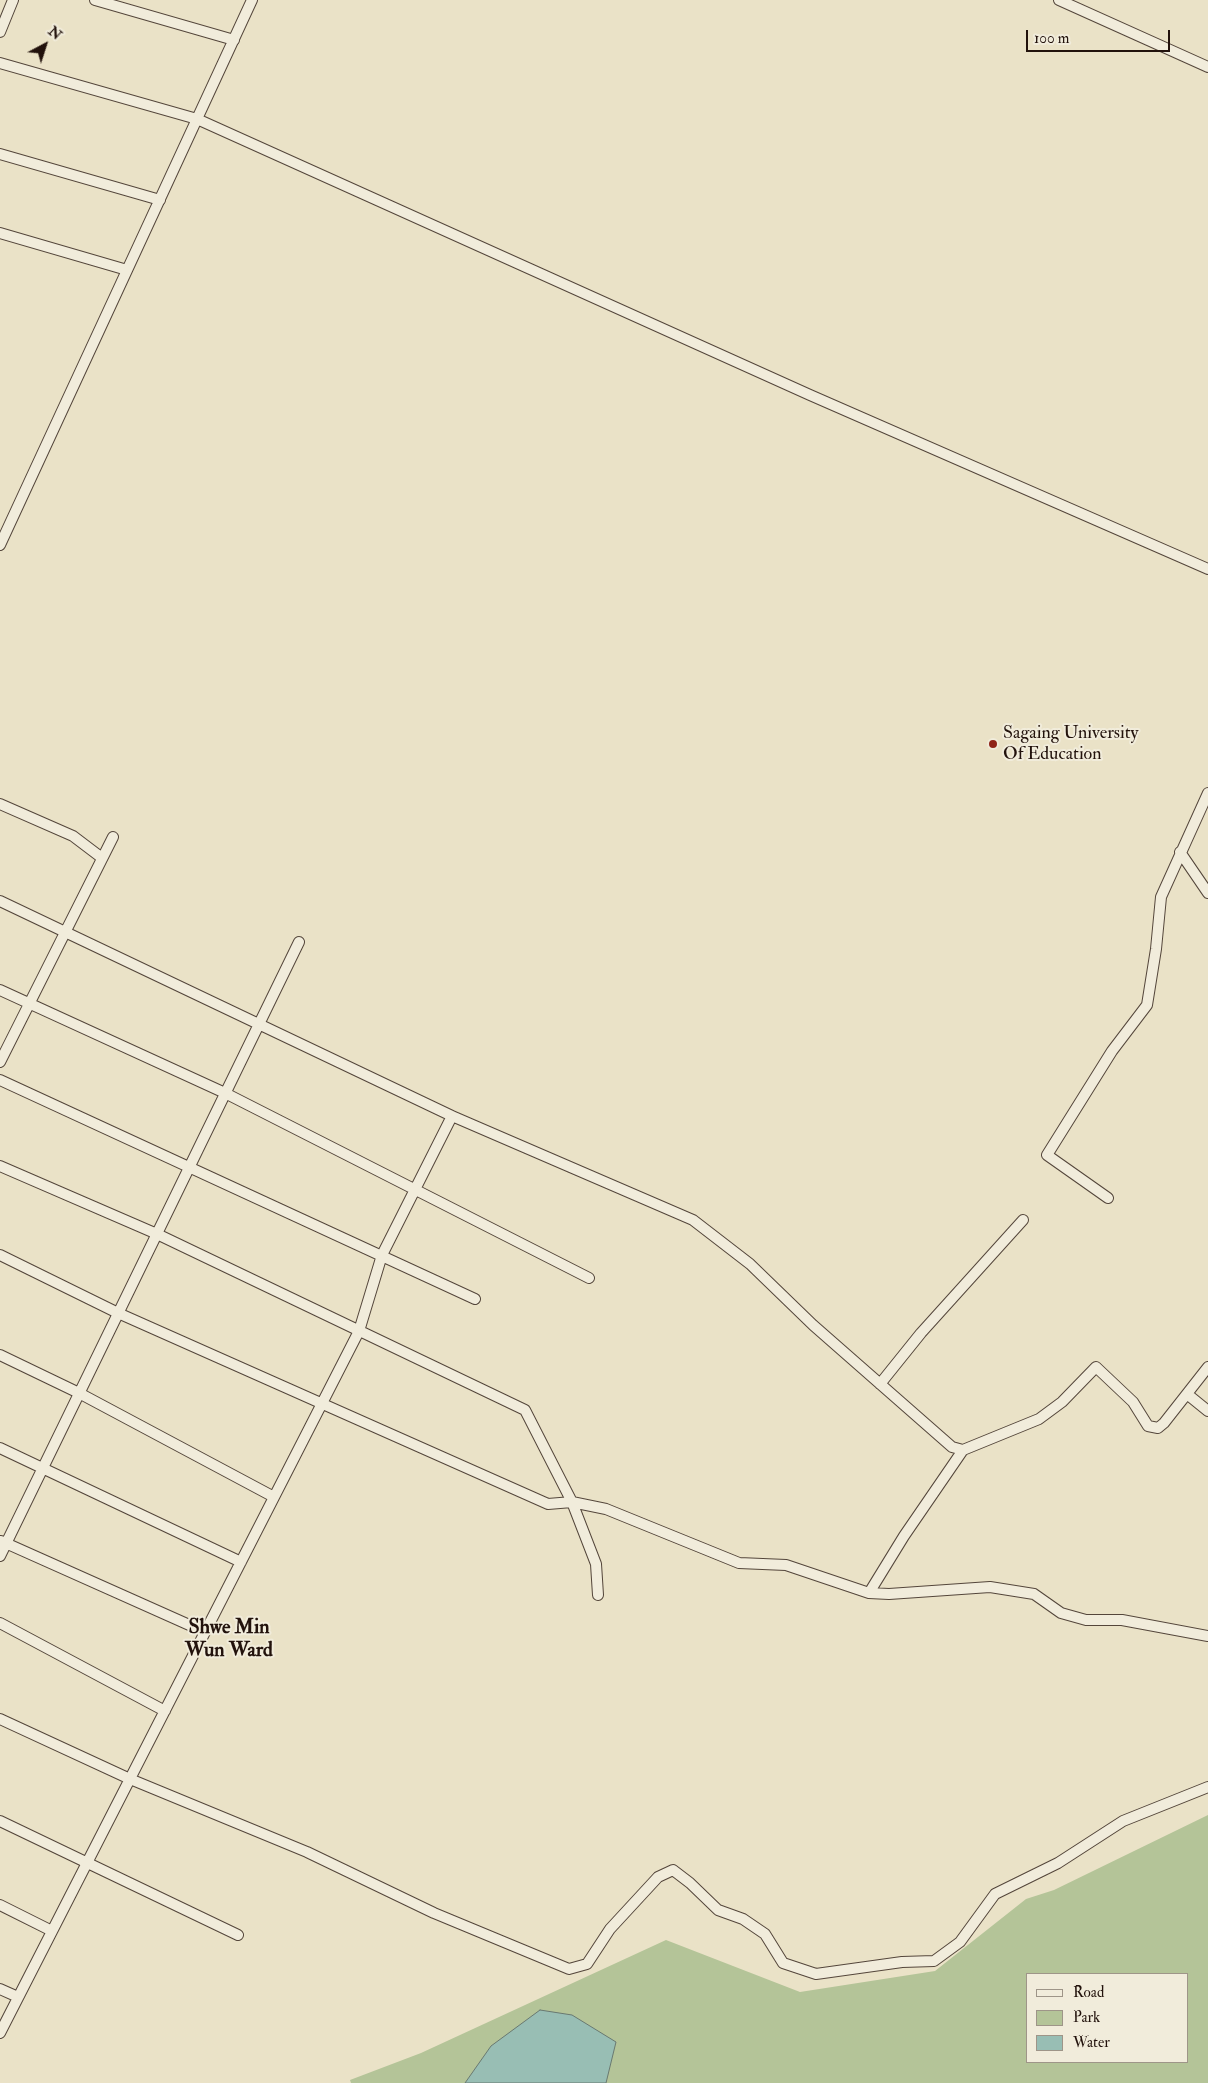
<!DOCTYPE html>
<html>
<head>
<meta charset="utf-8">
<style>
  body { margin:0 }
  #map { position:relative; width:1208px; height:2083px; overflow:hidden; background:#eae2c7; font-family:"IM FELL Double Pica",serif }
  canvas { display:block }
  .legend { position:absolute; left:1026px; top:1973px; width:162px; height:90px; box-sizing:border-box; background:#f1ecdb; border:1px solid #9e9588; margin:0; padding:6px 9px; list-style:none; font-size:15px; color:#22120c }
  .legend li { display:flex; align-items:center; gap:10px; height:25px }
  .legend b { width:25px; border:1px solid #9e9588 }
  .north { position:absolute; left:20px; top:20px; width:50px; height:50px; -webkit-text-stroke:4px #f1ecdb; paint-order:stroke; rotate:40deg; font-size:14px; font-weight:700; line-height:20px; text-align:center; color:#22120c }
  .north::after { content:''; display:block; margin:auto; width:18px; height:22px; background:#22120c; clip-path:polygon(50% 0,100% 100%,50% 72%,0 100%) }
  .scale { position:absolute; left:1026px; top:30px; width:144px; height:22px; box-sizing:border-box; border:2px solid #22120c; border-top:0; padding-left:6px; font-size:15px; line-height:18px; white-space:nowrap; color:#22120c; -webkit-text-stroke:4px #f1ecdb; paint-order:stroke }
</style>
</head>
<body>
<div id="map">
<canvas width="1208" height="2083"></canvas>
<ul class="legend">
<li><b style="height:6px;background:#f1ecdb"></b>Road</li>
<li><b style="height:14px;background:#b4c498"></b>Park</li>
<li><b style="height:14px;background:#98beb4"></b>Water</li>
</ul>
<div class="north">N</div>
<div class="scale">100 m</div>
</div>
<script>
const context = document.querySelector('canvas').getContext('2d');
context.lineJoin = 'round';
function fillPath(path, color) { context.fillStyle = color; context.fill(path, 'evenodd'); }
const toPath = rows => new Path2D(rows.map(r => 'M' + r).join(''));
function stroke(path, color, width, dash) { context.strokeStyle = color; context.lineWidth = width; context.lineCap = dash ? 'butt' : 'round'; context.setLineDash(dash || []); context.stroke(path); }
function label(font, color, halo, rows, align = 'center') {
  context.font = font + ' "IM FELL Double Pica",serif'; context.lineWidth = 4; context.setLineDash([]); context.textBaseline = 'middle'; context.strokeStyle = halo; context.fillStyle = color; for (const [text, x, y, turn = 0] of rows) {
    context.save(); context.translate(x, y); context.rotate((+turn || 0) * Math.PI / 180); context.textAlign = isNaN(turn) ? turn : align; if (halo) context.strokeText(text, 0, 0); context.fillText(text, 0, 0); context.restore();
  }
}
fillPath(toPath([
  [1208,1815,1208,2083,351,2083,350,2080,421,2053,666,1940,800,1992,935,1971,1026,1899,1054,1890],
  [1027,1974,1187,1974,1187,2062,1027,2062]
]), '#b4c498');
const water = toPath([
  [540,2010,572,2015,616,2042,606,2083,465,2083,491,2046,540,2010]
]);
fillPath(water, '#98beb4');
stroke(water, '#697971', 1);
const street = toPath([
  [95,0,234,40],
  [1059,0,1208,67],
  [0,32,13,0],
  [0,63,197,119,810,395,1208,569],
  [0,154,160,200],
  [0,233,127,270],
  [0,545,252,0],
  [0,804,73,836,102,858],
  [1180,852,1208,893],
  [0,901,452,1116,693,1220,750,1264,813,1325,952,1447,963,1450,1039,1419,1062,1402,1096,1367,1133,1402,1148,1426,1158,1428,1164,1423,1208,1367],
  [0,990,225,1093,589,1278],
  [0,1062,113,837],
  [0,1080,475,1299],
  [0,1166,157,1234,525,1410,572,1502,596,1564,598,1595],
  [1108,1198,1047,1155,1112,1051,1147,1005,1156,949,1161,897,1208,793],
  [0,1255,118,1313,548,1504,572,1502,606,1509,739,1563,786,1565,869,1593,889,1594,990,1587,1034,1594,1061,1613,1086,1620,1122,1620,1208,1636],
  [0,1355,79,1393,274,1497],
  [880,1384,921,1333,1023,1220],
  [1187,1394,1208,1411],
  [0,1448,241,1562],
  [1,1541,205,1632],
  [0,1556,299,942],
  [869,1593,904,1536,963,1450],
  [0,1623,165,1711],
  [0,1719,130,1779,307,1852,434,1913,569,1969,587,1964,610,1929,658,1877,673,1870,690,1883,718,1910,743,1919,765,1934,783,1963,816,1974,902,1962,934,1961,960,1942,995,1894,1058,1863,1123,1821,1208,1787],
  [0,1821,238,1935],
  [0,1905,52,1931],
  [0,1989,18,1997],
  [0,2033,359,1331,382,1255,452,1116]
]);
stroke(street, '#54463b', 12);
stroke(street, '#f1ecdb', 10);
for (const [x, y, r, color] of [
  [993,744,5,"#8f2418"]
]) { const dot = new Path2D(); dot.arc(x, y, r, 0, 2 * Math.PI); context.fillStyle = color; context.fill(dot); stroke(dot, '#f1ecdb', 2); }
label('18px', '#22120c', '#f1ecdb', [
  ["Sagaing University",1003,734],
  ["Of Education",1003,755]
], 'left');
label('bold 20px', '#22120c', '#f1ecdb', [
  ["Shwe Min",229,1629],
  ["Wun Ward",229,1652]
]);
</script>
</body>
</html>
